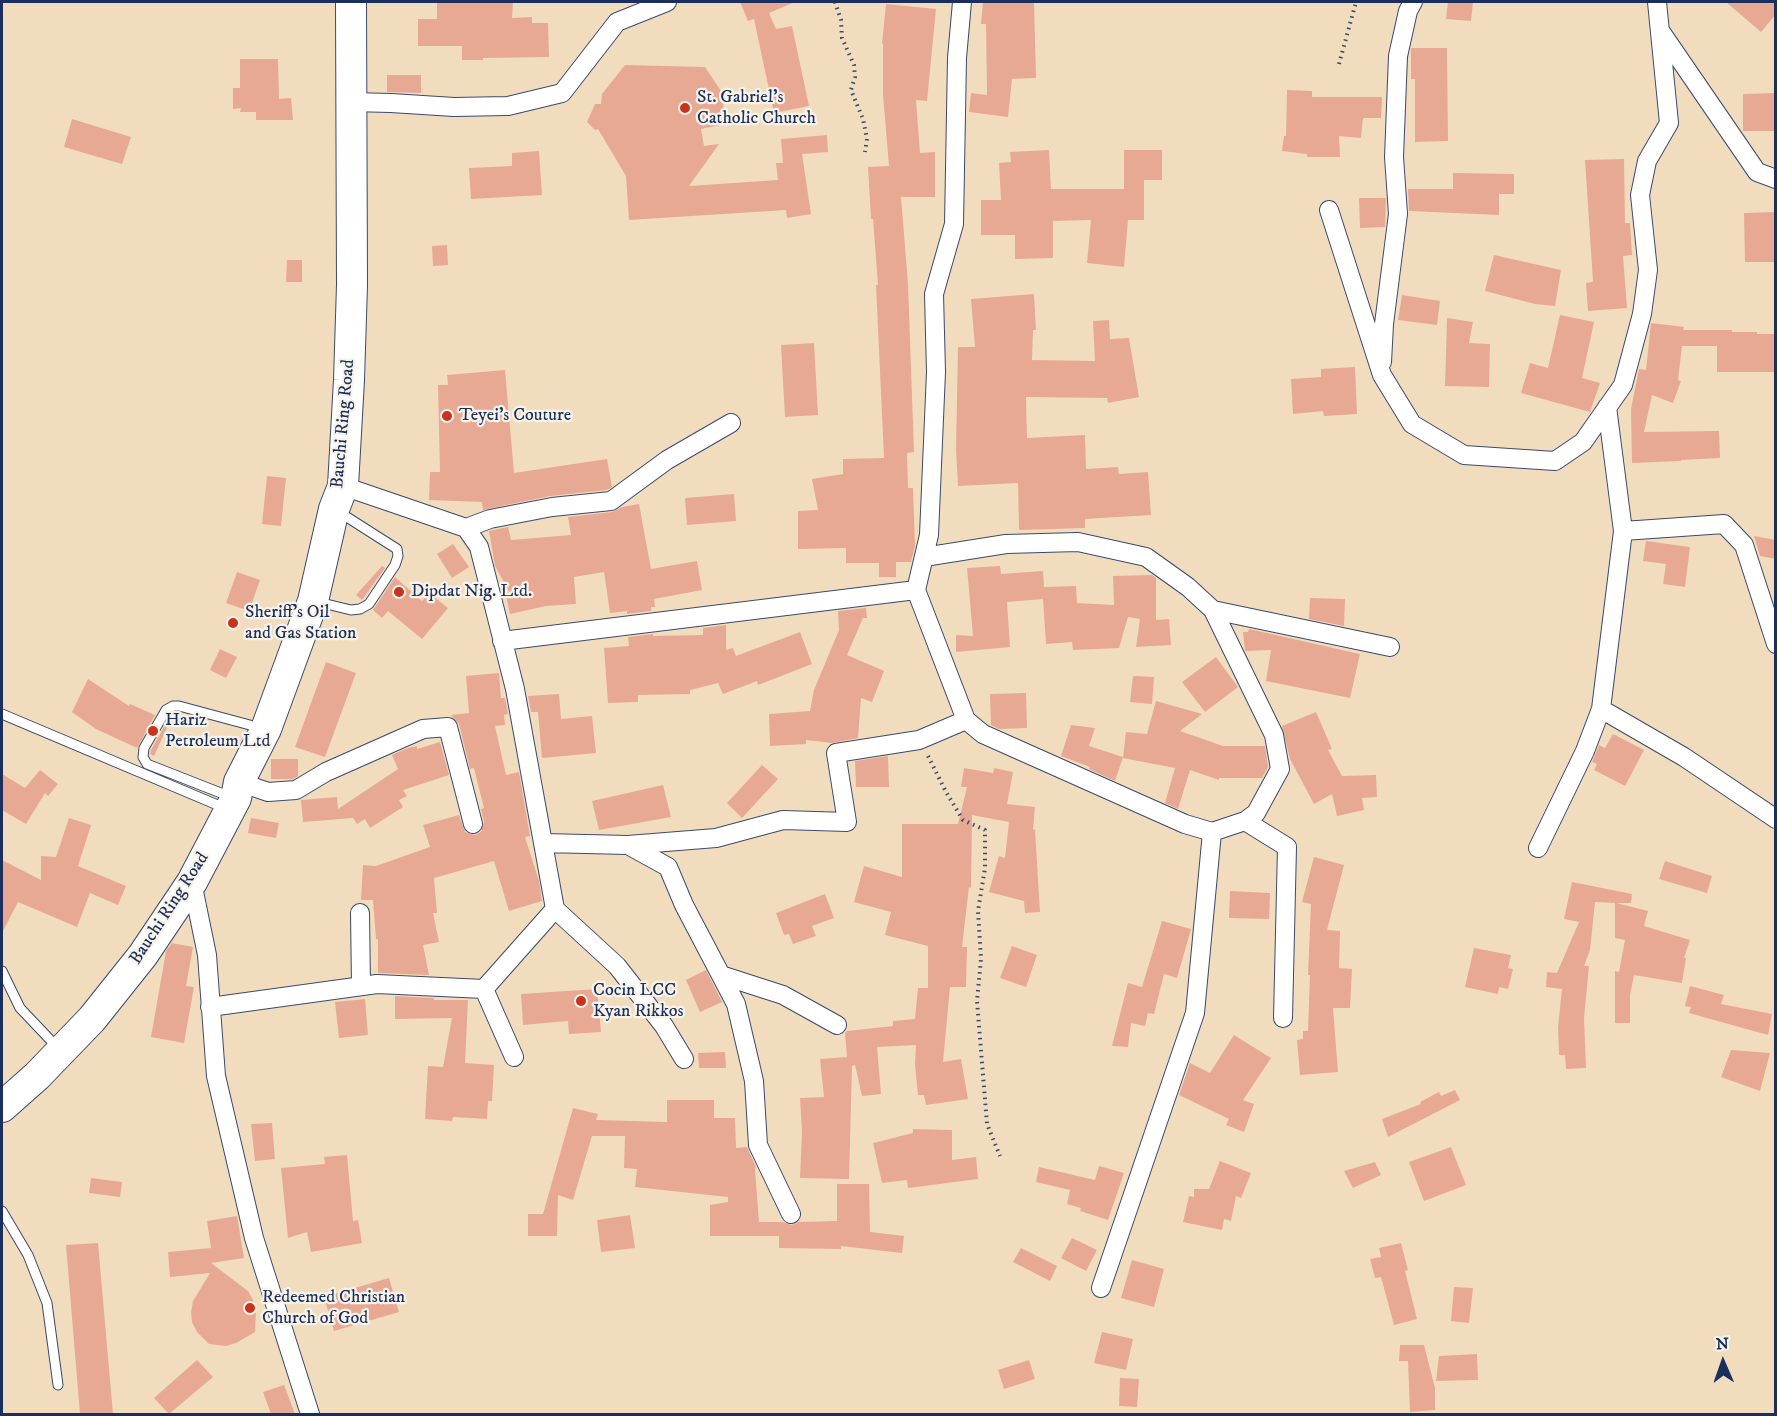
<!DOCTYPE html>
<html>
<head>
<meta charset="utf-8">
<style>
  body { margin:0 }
  #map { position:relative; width:1777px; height:1416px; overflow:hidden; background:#f1ddbe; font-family:"IM FELL DW Pica",serif }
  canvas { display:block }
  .frame { position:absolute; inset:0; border:3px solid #1b2f5e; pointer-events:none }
  .north { position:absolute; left:1693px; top:1332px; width:60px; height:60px; -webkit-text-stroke:4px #f7f3e8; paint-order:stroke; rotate:358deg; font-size:16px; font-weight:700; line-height:24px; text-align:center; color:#1b2f5e }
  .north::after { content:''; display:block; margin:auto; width:21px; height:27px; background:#1b2f5e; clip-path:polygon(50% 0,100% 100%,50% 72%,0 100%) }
</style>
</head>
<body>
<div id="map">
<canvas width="1777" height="1416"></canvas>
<div class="frame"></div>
<div class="north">N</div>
</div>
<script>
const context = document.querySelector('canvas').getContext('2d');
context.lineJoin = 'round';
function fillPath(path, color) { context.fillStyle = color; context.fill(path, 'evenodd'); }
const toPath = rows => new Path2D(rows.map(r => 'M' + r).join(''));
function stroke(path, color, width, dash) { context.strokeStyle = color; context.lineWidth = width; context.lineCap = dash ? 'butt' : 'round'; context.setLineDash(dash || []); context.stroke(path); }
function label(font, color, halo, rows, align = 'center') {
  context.font = font + ' "IM FELL DW Pica",serif'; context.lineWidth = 4.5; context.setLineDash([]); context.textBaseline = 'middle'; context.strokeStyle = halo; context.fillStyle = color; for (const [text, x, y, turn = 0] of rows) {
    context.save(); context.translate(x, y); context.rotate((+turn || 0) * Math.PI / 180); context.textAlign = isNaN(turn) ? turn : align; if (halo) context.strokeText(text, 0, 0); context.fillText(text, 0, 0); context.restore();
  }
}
fillPath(toPath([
  [437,2,513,2,512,18,532,17,532,23,548,23,549,57,483,58,483,60,462,60,462,46,418,46,418,19,437,19],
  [740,2,795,2,769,13,776,29,792,26,809,106,774,113,754,19,748,21],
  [983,2,1034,2,1036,78,1012,79,1008,117,969,112,971,93,987,95,986,24,981,24],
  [1448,2,1473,2,1471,21,1446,19],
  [1726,2,1776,2,1776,14,1761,32],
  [886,4,936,9,927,101,916,100,920,153,935,152,935,197,901,197,908,284,914,452,907,453,908,488,913,488,915,546,911,562,896,562,896,577,879,577,879,563,846,563,846,548,798,549,798,511,818,510,812,479,843,474,843,459,884,458,876,285,878,285,873,219,871,219,868,167,889,166,883,95,883,44,882,44],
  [1411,48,1447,48,1448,141,1415,142,1415,79,1411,79],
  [240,59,278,59,279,99,291,98,293,120,256,120,256,112,240,112,241,108,233,109,233,88,240,88],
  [625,65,705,67,723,94,724,124,701,129,704,146,719,144,689,186,778,180,776,163,783,163,781,139,827,135,828,152,802,154,811,214,787,218,786,210,629,220,626,176,598,129,595,130,587,122,595,104,601,104,602,94],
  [387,75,421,75,421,93,387,92],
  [1287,90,1312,91,1312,97,1382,97,1381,118,1363,118,1361,138,1339,136,1340,157,1307,157,1307,154,1282,151,1284,136,1286,136],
  [1776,93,1776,131,1743,131,1743,94],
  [72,119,131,137,122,164,64,147],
  [1049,150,1051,189,1124,189,1124,150,1162,150,1162,180,1144,180,1144,220,1128,220,1124,267,1087,263,1091,220,1053,221,1053,258,1015,259,1015,235,981,235,981,200,1001,200,999,163,1011,162,1010,152],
  [539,151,542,195,471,199,469,168,512,166,512,153],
  [1624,159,1625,223,1630,223,1632,255,1623,256,1627,308,1588,311,1586,283,1593,282,1585,160],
  [1453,173,1514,174,1514,194,1499,194,1499,215,1409,211,1408,189,1453,189],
  [1359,198,1386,198,1385,227,1360,228],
  [1776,212,1776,262,1745,262,1744,213],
  [447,245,448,265,433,266,432,246],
  [1494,255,1561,270,1555,306,1535,304,1485,291],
  [287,260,302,260,302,282,286,282],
  [1034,294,1036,330,1033,330,1032,360,1095,361,1093,321,1109,320,1110,339,1129,338,1139,397,1108,403,1107,398,1026,397,1027,438,1085,435,1086,469,1118,467,1119,474,1148,472,1151,515,1085,519,1085,528,1019,530,1018,483,958,486,956,450,958,347,975,347,971,299],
  [1402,295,1440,301,1437,325,1398,320],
  [1560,315,1594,322,1582,378,1600,383,1590,412,1521,393,1530,363,1548,368],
  [1447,318,1473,322,1469,343,1490,344,1489,387,1445,386],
  [1651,323,1684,327,1683,330,1732,330,1732,332,1757,332,1757,334,1776,334,1776,372,1717,372,1717,346,1682,346,1678,380,1681,381,1673,403,1652,395,1644,432,1719,431,1720,458,1681,460,1681,461,1632,463,1631,409,1639,369,1646,370],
  [814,343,818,415,785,417,781,345],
  [1355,367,1357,414,1324,416,1323,411,1293,414,1291,379,1321,377,1321,369],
  [505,370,514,473,607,459,612,487,607,490,550,496,483,510,482,502,429,500,430,472,440,472,438,385,448,385,447,375],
  [267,476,286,478,281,526,262,524],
  [734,494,736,521,687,525,685,498],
  [639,504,651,569,697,561,702,590,654,599,655,607,651,607,651,611,627,614,627,611,610,613,604,572,574,577,576,604,546,606,510,614,506,596,511,595,495,566,489,531,508,527,511,540,571,535,568,517,612,512,622,507],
  [1754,536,1776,540,1776,559,1760,556],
  [1646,541,1690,547,1685,587,1663,584,1666,564,1643,561],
  [453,544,469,567,452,578,437,554],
  [382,566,385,568,362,600,356,595],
  [1000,566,1001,574,1043,571,1044,587,1076,586,1077,603,1114,605,1113,576,1152,575,1156,578,1156,620,1169,619,1171,645,1136,647,1140,619,1128,617,1119,648,1073,650,1072,642,1046,644,1043,599,1007,602,1010,647,956,652,956,635,973,636,967,568],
  [237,572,260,580,249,611,226,603],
  [395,577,422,601,429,593,448,608,422,639,388,611,382,618,373,610],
  [1310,598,1345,599,1344,626,1309,619],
  [866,608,867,618,863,618,847,655,884,671,872,702,861,698,858,738,832,743,806,740,806,744,770,746,769,714,810,711,814,690,839,630,838,611],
  [726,625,726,650,733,648,736,656,800,632,812,664,758,685,757,681,723,694,718,683,690,690,690,694,638,695,638,702,608,703,604,648,629,646,628,637,653,634,653,636,703,635,703,628],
  [1249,629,1360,654,1350,698,1266,681,1271,650,1245,651,1243,632,1248,632],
  [220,649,237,657,226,678,210,670],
  [1216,657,1238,687,1205,712,1182,682],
  [326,662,356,673,325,757,295,747],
  [499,673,501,698,505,698,508,714,504,715,505,725,495,726,506,775,519,772,530,836,525,837,539,881,542,901,509,911,494,861,434,878,437,913,433,913,439,942,423,945,429,975,378,973,378,939,376,939,373,900,361,900,363,865,376,866,430,847,423,825,459,815,465,832,475,835,481,832,484,822,481,809,484,808,474,768,470,769,459,724,451,715,469,713,466,676],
  [1133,676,1154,677,1152,704,1130,702],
  [88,679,129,706,130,704,155,715,137,748,96,729,72,712],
  [1026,693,1027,728,999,729,991,725,990,694],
  [559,694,561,719,592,716,596,753,542,758,538,712,531,712,528,696],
  [1156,701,1202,714,1180,731,1223,746,1265,746,1268,767,1262,778,1219,778,1219,780,1190,770,1178,809,1165,803,1175,768,1123,758,1126,732,1147,734],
  [1316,712,1332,749,1328,750,1342,776,1376,775,1377,797,1362,798,1364,810,1337,816,1332,794,1314,804,1290,759,1282,726],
  [168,720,170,721,154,756,150,754,151,750],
  [1071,725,1095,728,1089,746,1123,757,1115,781,1089,769,1090,767,1061,756],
  [1613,734,1644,750,1625,786,1594,770,1597,764,1592,762,1599,745,1605,748],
  [440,742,449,775,403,790,407,796,399,800,403,807,370,828,365,819,357,824,353,818,303,822,301,800,337,797,338,809,398,769,392,755,408,748,417,746,417,749],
  [888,756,889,787,856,787,855,761],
  [271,759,298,759,298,776,293,779,271,779],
  [762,765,778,779,742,818,727,803],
  [964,768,993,773,994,768,1013,772,1007,804,1035,807,1033,829,1035,830,1040,912,1025,913,1024,901,989,892,999,856,1005,858,1009,822,972,815,971,888,969,887,962,947,967,947,966,987,950,987,943,1062,961,1059,968,1099,926,1105,924,1095,918,1095,915,1065,916,1045,877,1047,881,1094,862,1096,855,1065,852,1066,849,1179,800,1178,802,1132,800,1098,824,1097,820,1059,847,1057,845,1033,847,1031,893,1026,893,1021,915,1019,918,988,928,988,928,946,885,935,891,912,854,902,864,866,902,877,902,824,958,824,967,787,961,787],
  [40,770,58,784,48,796,45,793,26,824,2,810,2,774,25,788],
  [663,785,671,817,599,830,592,801],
  [69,818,91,825,78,866,126,886,118,905,90,893,77,927,18,902,2,933,2,860,41,880,41,856,56,857],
  [251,818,279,823,276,838,248,833],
  [1314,857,1344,865,1327,930,1340,931,1339,968,1352,969,1350,1008,1333,1008,1338,1072,1300,1075,1297,1040,1303,1039,1303,1031,1308,1031,1310,975,1308,975,1311,904,1302,902],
  [1665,861,1712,876,1707,893,1659,879],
  [1572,882,1632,894,1631,903,1616,903,1648,911,1644,926,1690,940,1684,958,1686,958,1682,983,1634,975,1630,995,1630,1023,1615,1023,1615,971,1619,972,1625,940,1615,938,1615,903,1595,902,1590,950,1584,966,1589,966,1584,1018,1586,1068,1566,1069,1565,1055,1559,1055,1558,1027,1562,989,1546,987,1547,972,1557,973,1579,922,1564,919],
  [1230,891,1270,893,1269,919,1229,918],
  [825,894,834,918,812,926,816,936,793,944,789,934,784,935,776,913],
  [1162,921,1191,929,1177,978,1164,974,1154,1014,1148,1013,1145,1026,1131,1023,1128,1047,1112,1046,1128,983,1142,987],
  [172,943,193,947,186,986,194,987,184,1043,151,1037,166,951],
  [1012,946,1037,955,1026,987,1000,978],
  [1474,948,1511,955,1508,968,1513,969,1508,989,1499,987,1498,994,1465,987],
  [706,970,722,1002,700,1012,686,980],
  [1690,986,1724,995,1721,1004,1772,1014,1768,1035,1689,1013,1691,1007,1685,1006],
  [597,989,601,1032,569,1034,568,1021,523,1025,521,994],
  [395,996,434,998,434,1000,468,1000,465,1063,494,1065,492,1101,488,1101,487,1119,453,1117,452,1121,425,1119,428,1066,443,1067,452,1018,395,1019],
  [365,999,368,1035,339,1038,335,1002],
  [1234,1035,1271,1058,1243,1100,1254,1104,1244,1132,1226,1125,1229,1119,1179,1095,1190,1063,1210,1073],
  [1731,1050,1770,1053,1760,1091,1721,1077],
  [725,1052,726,1068,699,1068,698,1053],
  [1455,1090,1460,1100,1388,1137,1382,1119,1421,1104,1420,1102,1439,1092,1441,1096],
  [667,1100,714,1100,714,1118,735,1118,736,1148,747,1147,756,1167,755,1169,759,1222,783,1222,791,1225,799,1222,837,1221,837,1184,869,1184,870,1232,904,1236,902,1253,841,1246,841,1249,779,1248,779,1236,710,1236,710,1205,728,1202,728,1197,635,1187,637,1169,624,1168,625,1136,592,1136,573,1200,558,1195,557,1236,528,1236,528,1214,543,1214,573,1108,598,1114,596,1120,667,1122],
  [272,1123,275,1159,255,1161,251,1124],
  [913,1129,952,1130,952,1160,976,1157,978,1179,908,1188,907,1180,882,1183,873,1143,913,1133],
  [1451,1147,1466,1185,1424,1201,1409,1162],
  [347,1155,353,1221,358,1220,362,1243,311,1252,307,1232,288,1238,281,1168,325,1164,324,1157],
  [1220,1161,1251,1173,1241,1198,1236,1196,1231,1221,1224,1219,1222,1230,1183,1222,1189,1196,1194,1197,1194,1189,1209,1189],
  [1375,1162,1381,1175,1353,1188,1344,1171],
  [1099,1166,1124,1173,1108,1220,1080,1211,1081,1208,1067,1204,1070,1190,1036,1182,1039,1167,1095,1180],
  [91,1178,122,1182,120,1197,89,1193],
  [630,1215,635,1248,601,1252,597,1220],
  [237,1216,244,1258,211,1263,248,1291,253,1300,256,1310,255,1332,236,1343,226,1346,209,1344,197,1332,192,1322,191,1312,193,1301,210,1273,170,1277,168,1252,211,1248,207,1221],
  [1072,1238,1097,1250,1086,1271,1061,1258],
  [98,1243,113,1414,80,1414,66,1245],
  [1401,1243,1408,1270,1405,1271,1417,1319,1394,1325,1381,1277,1375,1278,1370,1259,1381,1257,1379,1248],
  [1021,1248,1057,1266,1050,1281,1013,1262],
  [1132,1260,1164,1269,1154,1307,1121,1298],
  [389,1278,399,1312,334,1331,324,1297],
  [1454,1287,1473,1288,1469,1323,1451,1321],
  [1102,1332,1133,1339,1126,1370,1094,1363],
  [1400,1345,1424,1345,1435,1388,1435,1410,1410,1412,1408,1361,1399,1361],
  [1477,1354,1478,1380,1436,1381,1439,1356],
  [197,1360,213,1377,169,1414,154,1398],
  [1029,1360,1035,1379,1004,1389,998,1370],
  [1120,1378,1139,1379,1137,1407,1119,1406],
  [284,1385,295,1414,271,1414,263,1392]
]), '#e8a994');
const lane = toPath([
  [318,602,351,610,360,609,369,604,395,565,398,556,397,549,339,512],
  [2,714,227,809],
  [231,797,147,764,143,757,144,748,166,710,173,706,179,706,261,728],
  [2,971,20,1008,57,1047],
  [2,1211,28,1255,47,1303,58,1385]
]);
const street = toPath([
  [962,2,957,58,954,224,934,294,936,372,929,535,916,590,966,720,983,734,1185,824,1212,832,1245,821,1287,847,1283,1018],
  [1661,32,1757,172,1776,179],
  [350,102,391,103,454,107,508,106,562,93,617,22,667,2],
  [1329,210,1382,375,1412,424,1464,455,1555,461,1583,442,1623,385,1642,314,1648,270,1640,195,1647,161,1669,123,1657,2],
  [1382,362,1384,324,1398,214,1394,157,1398,56,1408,11,1413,2],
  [1607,407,1623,531,1724,524,1744,545,1776,644],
  [343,486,466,528,479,547,515,689,555,909,617,966,664,1026,684,1059],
  [466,528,490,519,552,507,611,501,667,460,731,423],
  [924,557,1006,544,1078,542,1146,557,1188,587,1213,610,1390,647],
  [1213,610,1274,735,1280,769,1256,813,1245,821],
  [502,641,916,590],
  [1601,709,1684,757,1776,819],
  [239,782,268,792,296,790,326,772,423,729,448,727,473,824],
  [543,843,628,845,668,867,684,905,736,1004,754,1081,758,1145,791,1214],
  [628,845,716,838,783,820,847,822,836,753,919,740,966,720],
  [1538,848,1585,751,1601,709,1623,531],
  [192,882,207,955,216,1076,254,1238,310,1414],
  [360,913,361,986],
  [721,975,783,995,837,1025],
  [484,989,555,909],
  [210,1007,377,984,484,989,514,1057],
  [1101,1288,1195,1013,1212,832]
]);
const primary = toPath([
  [2,1107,37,1076,92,1019,143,955,192,882,236,798,239,782,266,729,313,601,334,509,343,486,349,380,352,285,351,2]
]);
stroke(lane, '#3b496c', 11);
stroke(street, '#3b496c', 20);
stroke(primary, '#3b496c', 32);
stroke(toPath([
  [835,2,841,20,842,38,854,65,855,77,851,90,863,119,867,139,865,152],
  [1339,64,1356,2],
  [928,756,946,792,963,820,985,830,985,868,978,911,981,959,977,1001,987,1124,1000,1156]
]), '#3b496c', 4, [1.5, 4.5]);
stroke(lane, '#fff', 9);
stroke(street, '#fff', 18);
stroke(primary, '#fff', 30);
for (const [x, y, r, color] of [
  [685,108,6,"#c8321e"],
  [447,416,6,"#c8321e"],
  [399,592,6,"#c8321e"],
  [233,623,6,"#c8321e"],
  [153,731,6,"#c8321e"],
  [581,1001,6,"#c8321e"],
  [250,1308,6,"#c8321e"]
]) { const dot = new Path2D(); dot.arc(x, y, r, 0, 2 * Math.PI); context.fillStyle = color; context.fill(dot); stroke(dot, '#f7f3e8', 2); }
label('18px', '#1b2f5e', '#f7f3e8', [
  ["St. Gabriel's",697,98],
  ["Catholic Church",697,119],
  ["Teyei's Couture",459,416],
  ["Dipdat Nig. Ltd.",411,592],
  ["Sheriff's Oil",245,613],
  ["and Gas Station",245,634],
  ["Hariz",165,721],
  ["Petroleum Ltd",165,742],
  ["Cocin LCC",593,991],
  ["Kyan Rikkos",593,1012],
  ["Redeemed Christian",262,1298],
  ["Church of God",262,1319]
], 'left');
label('18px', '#1b2f5e', '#f7f3e8', [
  ["Bauchi Ring Road",344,424,-85],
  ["Bauchi Ring Road",170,909,-57]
]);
</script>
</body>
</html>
